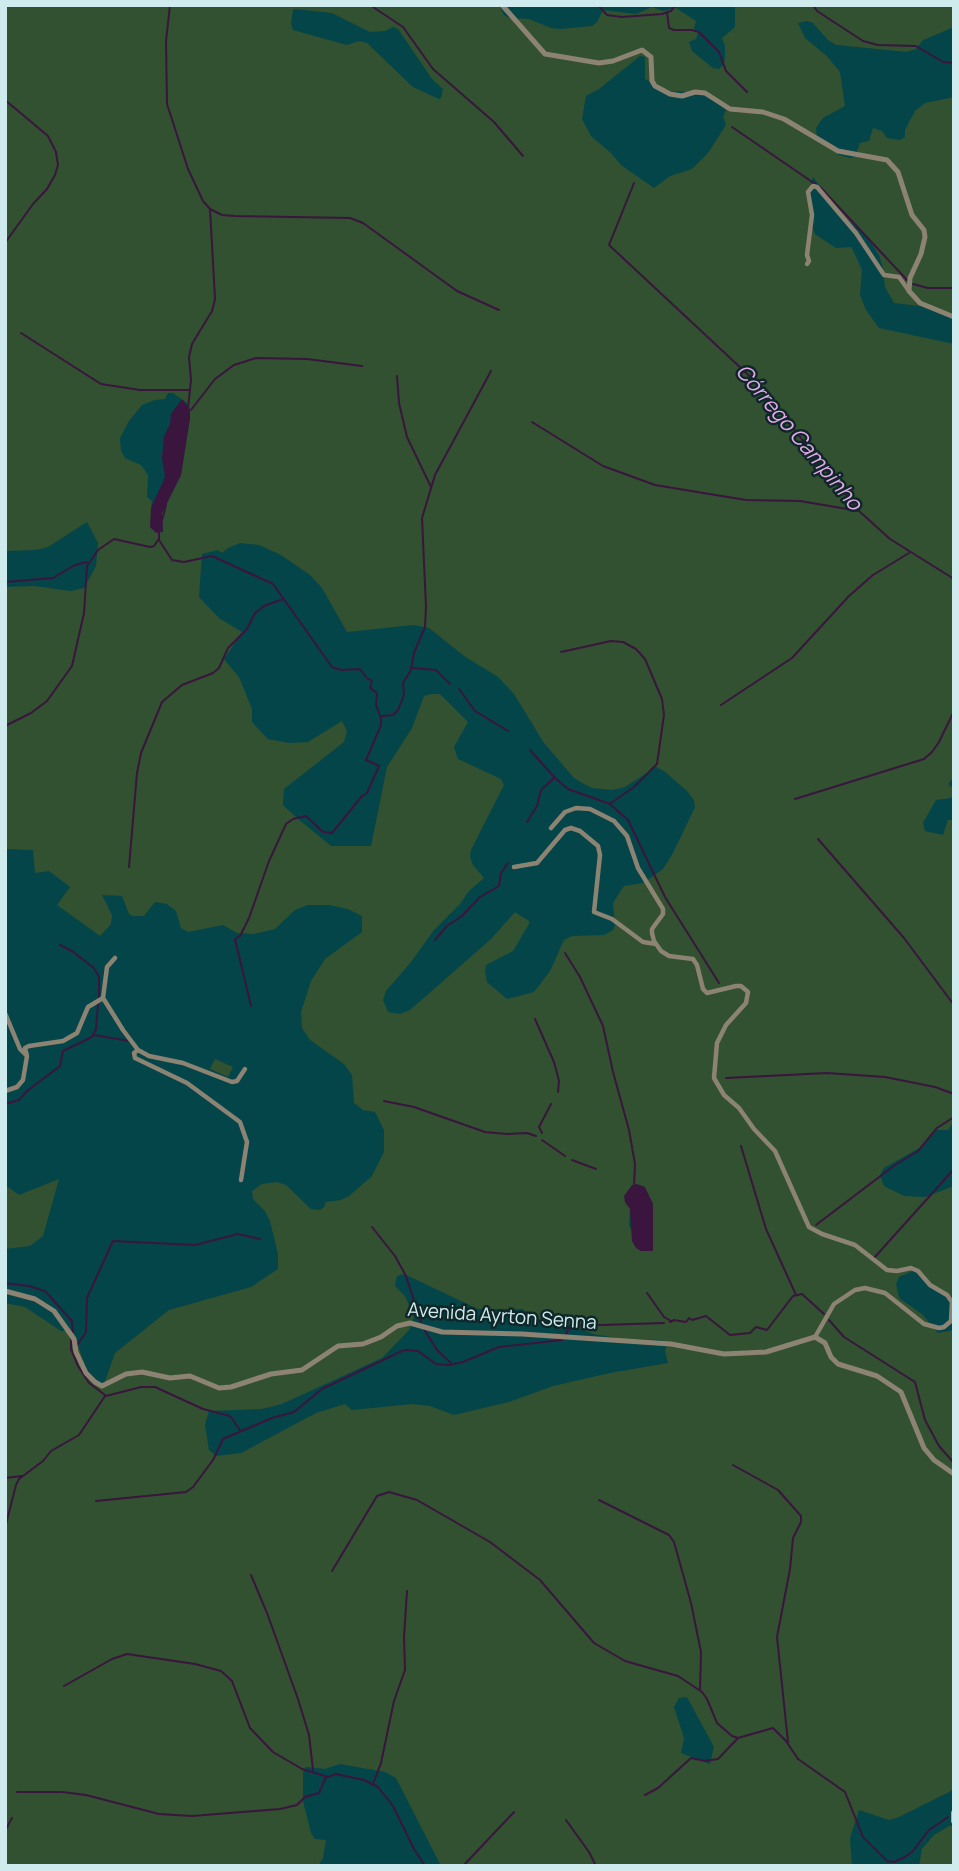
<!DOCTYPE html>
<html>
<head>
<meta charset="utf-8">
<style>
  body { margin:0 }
  #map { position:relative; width:959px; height:1871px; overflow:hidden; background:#04454a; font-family:Manrope,sans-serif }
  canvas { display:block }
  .frame { position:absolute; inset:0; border:7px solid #cfebee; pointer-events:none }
</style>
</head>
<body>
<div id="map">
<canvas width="959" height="1871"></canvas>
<div class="frame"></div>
</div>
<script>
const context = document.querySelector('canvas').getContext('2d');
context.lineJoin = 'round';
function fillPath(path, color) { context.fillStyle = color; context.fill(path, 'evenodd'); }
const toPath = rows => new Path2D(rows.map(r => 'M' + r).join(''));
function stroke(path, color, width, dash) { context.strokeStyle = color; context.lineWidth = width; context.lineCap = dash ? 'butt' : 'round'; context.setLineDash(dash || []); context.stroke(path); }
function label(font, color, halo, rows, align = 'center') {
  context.font = font + ' Manrope,sans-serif'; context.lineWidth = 5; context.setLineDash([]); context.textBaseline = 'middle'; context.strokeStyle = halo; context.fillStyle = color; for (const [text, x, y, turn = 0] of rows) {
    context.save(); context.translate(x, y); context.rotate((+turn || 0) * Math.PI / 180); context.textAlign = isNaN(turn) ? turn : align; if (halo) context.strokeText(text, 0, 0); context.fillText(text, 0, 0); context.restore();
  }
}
fillPath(toPath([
  [5,5,499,5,504,15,509,18,529,19,551,28,560,29,592,26,597,22,603,10,636,14,652,7,663,11,676,8,696,21,694,28,698,33,696,39,689,42,692,51,713,68,719,69,724,64,725,58,725,46,722,38,735,27,735,5,954,5,954,27,923,40,916,49,907,52,836,45,828,40,813,23,807,21,798,23,805,38,827,56,840,72,845,106,823,118,816,128,817,138,839,155,850,158,855,157,860,143,869,141,873,128,882,131,887,138,900,140,905,137,905,130,915,111,925,103,954,97,954,319,919,306,894,303,885,287,883,268,879,255,865,234,844,217,813,177,810,190,810,222,815,234,836,248,851,247,852,248,862,270,860,295,866,310,879,328,954,344,954,777,948,784,954,789,954,794,951,798,936,800,923,823,925,831,943,835,948,820,954,820,954,1122,948,1130,937,1130,921,1147,884,1168,880,1175,884,1186,904,1196,925,1197,954,1186,954,1298,934,1289,924,1275,913,1271,899,1277,896,1284,899,1298,922,1314,938,1333,954,1330,954,1786,951,1791,899,1817,889,1820,859,1810,850,1838,852,1866,441,1866,396,1778,385,1772,340,1764,325,1769,306,1767,303,1772,303,1801,311,1833,315,1839,326,1840,323,1858,318,1866,5,1866,5,1303,25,1307,61,1331,73,1330,87,1372,93,1380,104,1384,115,1353,169,1310,251,1287,278,1269,278,1254,270,1221,265,1211,253,1199,252,1191,262,1184,277,1182,286,1185,311,1209,320,1210,324,1207,326,1202,341,1200,349,1196,372,1176,384,1152,384,1130,375,1112,363,1110,354,1103,352,1075,344,1064,310,1040,302,1028,301,1012,311,981,325,959,362,932,362,916,348,909,329,905,308,905,295,910,275,929,254,934,237,933,223,925,188,932,181,928,176,911,167,904,155,902,144,916,133,916,129,914,122,896,102,895,112,915,111,924,100,936,57,905,70,887,49,871,35,873,33,850,5,849,5,587,34,586,71,591,84,588,96,566,98,543,87,522,48,547,36,550,5,551],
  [295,9,332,13,370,32,385,31,393,27,398,29,432,79,443,89,441,98,439,99,413,87,367,43,359,41,347,45,293,30,291,23,293,10],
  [640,56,645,57,645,79,669,91,704,93,726,110,723,117,726,125,708,153,692,169,670,176,654,188,621,165,611,153,591,136,582,119,586,96,599,89],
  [168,393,173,393,187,403,190,418,181,475,162,513,163,532,151,508,152,501,147,497,148,475,141,465,125,458,121,451,120,438,129,421,142,405,155,400,165,399],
  [240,543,259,545,281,555,310,575,322,588,347,632,413,625,429,628,464,656,498,677,514,694,544,743,574,778,584,784,592,788,612,790,625,787,656,767,664,771,687,791,694,800,695,807,673,853,663,869,643,883,624,886,613,903,615,925,613,930,604,935,572,936,564,940,550,971,534,992,507,999,487,982,485,971,486,965,513,951,529,924,529,921,515,912,491,939,410,1010,400,1014,388,1012,383,1000,386,991,411,962,434,930,460,904,469,891,484,878,473,865,470,857,471,850,504,785,501,779,458,759,454,747,468,722,440,694,431,694,424,696,412,728,387,767,371,846,331,846,297,818,283,805,284,789,344,742,347,731,342,721,308,742,289,743,268,739,252,722,252,709,239,677,224,659,242,632,219,618,199,597,202,554,218,550,222,553,228,548],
  [625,1202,653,1204,652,1251,641,1251,629,1225,630,1209],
  [404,1274,478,1309,522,1309,548,1325,561,1329,570,1325,593,1334,623,1339,660,1340,667,1342,665,1351,668,1363,610,1373,553,1386,509,1402,454,1415,430,1406,413,1404,352,1410,345,1404,316,1413,241,1453,216,1456,209,1450,205,1425,209,1411,262,1409,282,1404,382,1358,410,1329,414,1316,405,1296,395,1286,397,1276],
  [687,1697,714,1747,710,1764,681,1753,684,1738,674,1707,679,1698],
  [215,1059,233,1067,228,1077,210,1069],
  [59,1179,43,1236,30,1246,5,1249,5,1185,19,1195],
  [949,1826,954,1826,954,1866,919,1866,922,1849,934,1835]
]), '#315130');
fillPath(toPath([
  [182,399,190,409,190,418,181,475,162,513,163,532,156,533,150,527,151,508,165,477,162,458,164,436,170,424,171,414],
  [637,1184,645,1187,653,1204,653,1251,641,1251,636,1248,632,1241,630,1209,625,1202,624,1196,632,1185]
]), '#3a153e');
stroke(toPath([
  [170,5,166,41,167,104,188,169,203,201,210,209,222,215,235,216,350,218,363,223,457,291,499,310],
  [370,5,403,27,433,69,494,122,523,156],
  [598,5,607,15,622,17,662,14,671,11,676,5],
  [813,5,817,11,863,41,878,45,916,46,943,62,954,63],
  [667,12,669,28,674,30,692,30,699,32,719,52,726,71,747,92],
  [5,100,48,136,56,152,58,165,55,175,47,189,33,204,5,243],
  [732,127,821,188,907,280],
  [634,183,609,245,758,384,859,511,890,539,954,579],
  [913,284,928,288,954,288],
  [21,333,101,384,140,390,190,390],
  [397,376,399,403,407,437,431,487],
  [188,408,191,380,189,357,192,344,212,311,215,299,210,209],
  [191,410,215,379,234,365,256,358,307,359,362,366],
  [532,422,603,466,655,485,746,500,800,501,859,511],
  [161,524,166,505],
  [159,532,159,540,172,560,184,562,212,556,273,584,332,667,341,670,360,669,367,678,372,681,370,688,377,693,376,705,381,718,381,725,366,760,379,766,367,793,362,796,332,833,323,832,306,816,293,819,286,824,269,861,249,918,240,936,235,939,251,1006],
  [5,582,53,578,75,565,87,562],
  [561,652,611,641,623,642,636,649,645,659,662,699,664,715,657,764,634,787,611,803],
  [413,668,436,670,450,684],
  [459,689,475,711,508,731],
  [721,705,792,658,849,596,873,575,909,553],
  [382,716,393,715,398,710,404,695,403,683,411,670,414,653,425,627,426,607,422,518,435,475,491,371],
  [5,726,31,713,47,701,72,666,84,613,87,566,98,550,114,539,150,547,154,546,158,540],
  [530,750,555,778,568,789,610,804,628,820,665,897,719,983],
  [795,799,924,759,932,752,939,742,954,711],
  [527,822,537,806,541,790,554,778],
  [818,839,904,938,954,1005],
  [129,867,137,773,141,753,162,702,182,685,213,673,219,668,228,648,247,629,255,613,264,606,283,599],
  [435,940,447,926,462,916,480,897,499,886,501,873,508,863],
  [60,945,72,951,94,968,99,977,99,997],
  [565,953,580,977,603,1026,613,1072,629,1130,635,1164,634,1186],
  [535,1019,554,1062,559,1081,558,1092],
  [94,1035,129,1041],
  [726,1078,827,1073,885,1077,935,1087,954,1094],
  [384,1101,414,1107,485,1132,507,1134,527,1133,536,1136],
  [5,1104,19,1100,27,1091,60,1066,63,1051,92,1037,96,1029,98,1004],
  [542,1133,539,1127,551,1104],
  [542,1140,565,1156],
  [741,1146,766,1229,796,1295],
  [572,1160,596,1169],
  [816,1225,895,1165,918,1151,937,1128,954,1117],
  [372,1227,395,1256,406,1276,421,1322],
  [874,1258,954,1169],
  [5,1283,29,1286,45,1291,72,1321,73,1332],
  [647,1293,664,1317,671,1321],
  [829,1320,844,1337,915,1382,925,1420,939,1446,954,1463],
  [670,1322,674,1320,686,1322,689,1318,692,1320,706,1316,730,1335,750,1333,756,1327,767,1330,793,1296,802,1294,824,1314],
  [425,1331,437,1350,452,1364],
  [566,1334,570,1326,664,1323],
  [71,1340,71,1349,78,1366,89,1383,105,1395],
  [78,1344,86,1332,87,1298,113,1241,195,1245,238,1234,260,1239],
  [106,1396,141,1387,155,1387,203,1409,230,1416,240,1430],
  [733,1465,778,1490,801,1516,801,1522,793,1538,790,1569,777,1637,788,1742],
  [5,1478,22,1476],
  [599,1500,669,1535,674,1542,691,1603,701,1652,700,1690],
  [96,1501,186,1492,193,1487,213,1460,223,1439,272,1418,294,1412,322,1389,404,1350,418,1351,436,1364,449,1365,463,1362,499,1347,562,1340],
  [5,1528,16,1485,19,1479,43,1461,51,1451,79,1435,105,1396],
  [332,1571,377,1496,389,1492,417,1500,490,1542,540,1580,594,1643,625,1661,678,1676,702,1692,707,1699,717,1723,732,1736,738,1738],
  [251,1575,267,1613,298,1699,309,1735,313,1770],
  [64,1686,112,1659,127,1654,195,1664,221,1671,232,1681,250,1728,273,1752,302,1769,328,1777,336,1774,364,1780,378,1787,393,1806,414,1849,425,1866],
  [373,1784,381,1763,394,1701,405,1670,404,1637,407,1591],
  [17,1792,62,1792,86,1795,159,1814,192,1816,280,1809,297,1805,305,1797,319,1793,326,1777],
  [645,1795,658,1788,691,1758,705,1761,718,1759,738,1738,773,1728,786,1741,798,1759,845,1792,863,1837,887,1861,894,1862,905,1857,913,1851,929,1830,948,1817],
  [566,1820,589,1852,596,1866],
  [5,1831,12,1818],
  [463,1866,514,1812]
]), '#3a153e', 2);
stroke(toPath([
  [807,264,809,261,807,255,812,215,808,192,813,186,817,187,856,233,884,275,899,277,909,291],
  [551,828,565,812,576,808,590,809,614,821,627,836,638,868,663,909,663,914,652,929,652,933,654,941,661,951,669,956,693,959,697,965,703,989,707,993,736,986,741,986,748,992,746,1003,726,1025,717,1043,714,1078,724,1095,739,1108,754,1129,775,1151,809,1227,822,1234,855,1245,887,1270,897,1271,911,1268,918,1271,930,1285,947,1295,952,1302,951,1321,944,1327,939,1328,924,1324,885,1293,865,1288,855,1290,834,1304,815,1337],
  [514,867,537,863,565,830,571,828,580,831,598,846,600,855,594,912,612,919,643,942,656,944],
  [103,998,123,1030,138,1050,149,1056,183,1063,232,1082,237,1081,245,1069],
  [5,1013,20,1049,27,1056,23,1080,17,1087,5,1091],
  [138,1050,134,1053,135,1058,187,1083,240,1122,247,1142,241,1180],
  [27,1056,25,1048,29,1046,63,1041,77,1033,88,1007,103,998,107,967,115,958]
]), '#8c8373', 4.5);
stroke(toPath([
  [502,5,545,54,599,63,613,61,642,50,651,57,652,81,655,86,670,94,682,96,695,92,705,93,730,109,763,112,784,119,838,151,887,160,898,172,912,215,924,230,925,237,921,254,910,278,909,291,920,303,954,317],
  [5,1291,35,1299,54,1311,74,1339,76,1352,86,1373,95,1382,102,1386,126,1374,142,1372,170,1378,190,1376,219,1388,231,1387,271,1374,302,1370,338,1346,363,1344,381,1337,397,1326,410,1323,442,1332,522,1334,671,1344,724,1354,766,1352,815,1337,825,1343,831,1357,838,1364,877,1376,901,1392,924,1448,934,1460,954,1474]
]), '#8c8373', 5);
stroke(toPath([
  [954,1813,954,1821]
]), '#b9ab91', 6);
label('19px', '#cfebee', '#102729', [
  ["Avenida Ayrton Senna",502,1317,4]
]);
label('italic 21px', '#e6a9ec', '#102729', [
  ["Córrego Campinho",798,438,50]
]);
</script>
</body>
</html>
